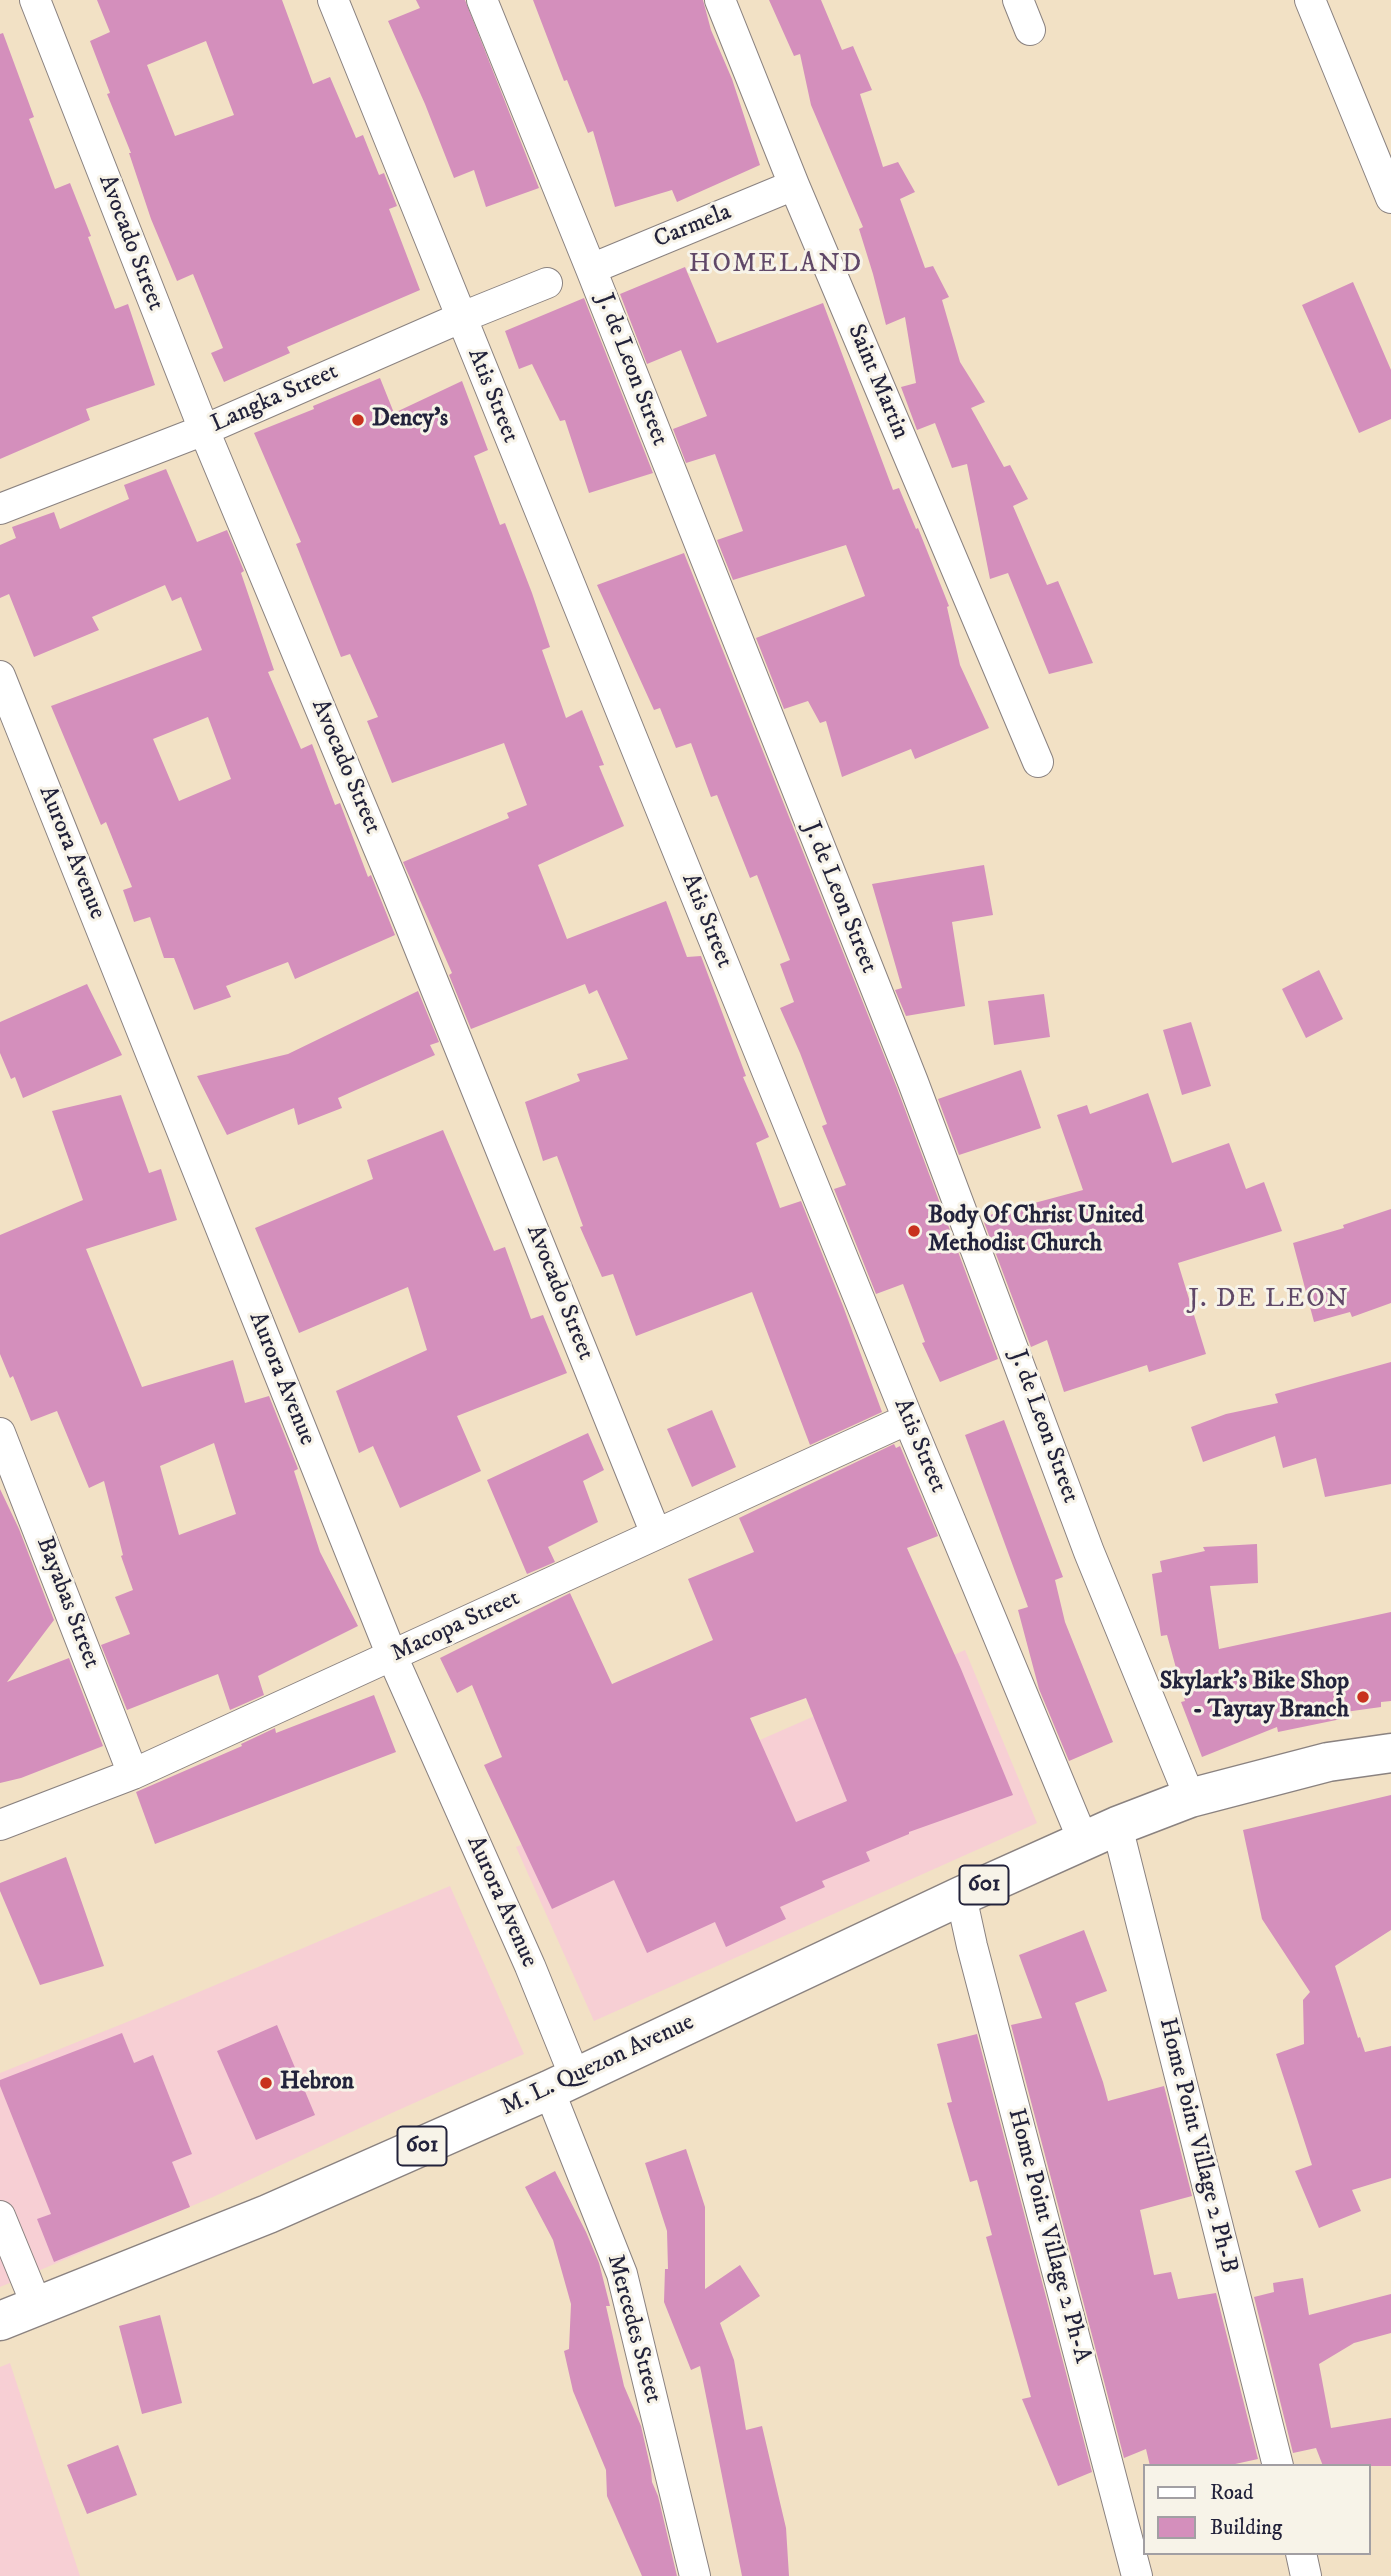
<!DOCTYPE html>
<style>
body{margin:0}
#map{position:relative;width:1391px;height:2576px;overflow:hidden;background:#f2e1c5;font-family:"IM FELL DW Pica",serif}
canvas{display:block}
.legend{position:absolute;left:1143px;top:2464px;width:228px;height:91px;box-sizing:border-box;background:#f7f3e8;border:2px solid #a29fa3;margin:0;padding:9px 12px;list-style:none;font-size:21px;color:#22223b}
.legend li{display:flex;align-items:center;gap:14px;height:35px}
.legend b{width:35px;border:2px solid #a29fa3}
</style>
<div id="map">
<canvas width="1391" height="2576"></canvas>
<ul class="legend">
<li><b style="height:9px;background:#fff"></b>Road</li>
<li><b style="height:19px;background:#d48fbc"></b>Building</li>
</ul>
</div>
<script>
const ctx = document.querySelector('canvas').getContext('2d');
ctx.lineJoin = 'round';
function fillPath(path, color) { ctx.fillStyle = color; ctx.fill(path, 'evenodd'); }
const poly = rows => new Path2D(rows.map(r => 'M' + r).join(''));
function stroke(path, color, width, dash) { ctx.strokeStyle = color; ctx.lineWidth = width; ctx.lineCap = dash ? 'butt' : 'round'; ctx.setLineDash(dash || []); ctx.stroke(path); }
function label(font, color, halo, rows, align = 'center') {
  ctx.font = font + ' "IM FELL DW Pica",serif'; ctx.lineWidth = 6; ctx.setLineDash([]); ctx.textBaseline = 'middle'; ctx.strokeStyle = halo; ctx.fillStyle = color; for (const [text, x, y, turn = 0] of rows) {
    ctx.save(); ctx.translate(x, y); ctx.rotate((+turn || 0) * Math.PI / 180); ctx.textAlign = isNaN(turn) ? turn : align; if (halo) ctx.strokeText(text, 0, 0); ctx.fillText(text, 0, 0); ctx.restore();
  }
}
const built = poly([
 [965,1650,1037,1823,594,2021,516,1847],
 [450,1886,524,2054,394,2112,213,2197,0,2287,0,2073,142,2016],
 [10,2363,80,2576,0,2576,0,2367]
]);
const building = poly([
 [97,0,282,0,313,84,330,77,356,138,363,135,379,175,384,173,397,206,389,209,420,290,287,347,290,353,224,382,211,353,223,348,193,274,177,281,151,219,129,153,131,153,107,94,110,93,90,41,110,32],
 [206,41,234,115,175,136,147,65],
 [416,0,465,0,539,188,486,207,474,170,454,178,425,104,388,21,420,8],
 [533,0,703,0,711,30,732,79,760,165,677,202,672,190,615,207,593,131,588,133,567,80,564,81],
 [769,0,821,0,842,50,853,46,872,90,860,94,883,167,898,162,915,192,900,199,925,268,933,266,949,297,942,300,960,362,985,402,971,408,1004,467,1010,465,1028,499,1013,506,1047,585,1058,581,1093,663,1049,674,1008,573,990,579,967,464,952,468,935,423,917,430,901,387,916,383,905,317,886,325,873,274,859,229,863,227,811,105,800,54,794,56],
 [3,33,34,117,29,119,55,189,70,183,91,236,88,237,115,309,128,304,155,385,86,409,90,420,0,459,0,34],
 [685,267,717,343,823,303,893,490,899,488,916,529,918,528,949,606,947,607,960,665,989,728,915,759,911,749,842,777,826,721,820,723,808,701,784,709,756,638,865,596,846,545,733,580,717,540,743,531,715,454,686,463,673,429,707,416,681,350,647,364,620,294],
 [1353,282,1391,370,1391,419,1359,433,1302,305],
 [584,298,653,473,589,493,565,420,560,421,532,364,519,369,505,331],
 [380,378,394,413,462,381,488,450,474,456,500,525,505,523,532,593,550,647,542,650,566,718,582,710,604,765,599,766,624,826,538,865,567,939,666,901,687,957,701,956,746,1076,743,1077,769,1137,756,1143,780,1208,801,1201,843,1306,882,1412,810,1445,752,1292,636,1336,613,1274,602,1277,580,1227,583,1226,557,1156,543,1161,525,1102,580,1081,577,1074,628,1059,597,990,589,994,585,984,471,1029,449,975,452,973,403,862,509,818,507,813,527,805,504,743,392,783,367,721,378,717,350,654,341,657,296,544,301,542,254,433,314,409,313,406],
 [166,469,197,542,227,530,244,571,241,573,274,670,268,672,301,749,312,744,335,805,340,803,368,877,371,875,395,935,295,979,288,962,226,986,231,997,194,1010,174,958,164,958,150,917,134,922,123,890,132,887,106,822,101,825,51,706,202,650,181,597,172,601,165,585,92,617,99,630,34,657,9,594,0,598,0,545,16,538,12,527,54,512,60,529,129,499,124,485],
 [208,717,231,779,179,801,153,739],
 [684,553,897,1088,998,1359,940,1382,922,1343,925,1342,903,1284,876,1294,834,1189,846,1185,822,1126,827,1124,800,1053,780,1008,794,1002,780,964,790,960,757,875,750,878,717,795,711,797,691,743,676,748,660,708,654,710,597,585],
 [984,865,993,915,952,922,965,1006,906,1016,895,990,902,988,872,884],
 [1319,970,1343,1019,1306,1038,1282,989],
 [87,984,122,1055,23,1098,15,1077,11,1079,0,1053,0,1022],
 [418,991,439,1042,430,1045,435,1055,338,1098,342,1108,298,1125,294,1108,227,1135,197,1076,288,1054],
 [1044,994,1050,1037,994,1045,988,1001],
 [1191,1022,1211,1086,1182,1095,1163,1030],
 [1021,1070,1041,1128,959,1155,938,1099],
 [1148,1093,1172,1163,1229,1143,1246,1189,1264,1182,1282,1231,1178,1263,1206,1354,1149,1372,1147,1365,1064,1392,1047,1340,1031,1347,982,1217,1083,1190,1057,1115,1087,1105,1090,1114],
 [121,1095,149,1173,161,1169,177,1220,86,1249,142,1387,233,1360,245,1403,269,1396,297,1466,298,1469,294,1471,320,1552,358,1626,258,1676,264,1695,230,1710,218,1674,127,1710,101,1645,130,1634,115,1597,133,1590,121,1556,123,1555,104,1481,89,1488,57,1411,31,1421,13,1376,10,1378,0,1354,0,1235,83,1200,52,1111],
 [214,1443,236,1514,179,1535,160,1466],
 [443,1130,494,1251,505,1247,531,1319,543,1315,567,1373,457,1416,481,1471,400,1508,373,1446,359,1453,336,1391,427,1350,408,1287,299,1333,255,1228,373,1179,367,1160],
 [1391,1209,1391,1303,1352,1317,1350,1312,1314,1322,1293,1243,1344,1228,1343,1225],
 [1391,1362,1391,1484,1325,1497,1316,1458,1283,1468,1275,1436,1203,1462,1191,1427,1226,1414,1278,1403,1275,1394],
 [712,1410,736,1467,692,1487,667,1429],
 [1004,1420,1063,1577,1055,1580,1065,1622,1113,1742,1069,1761,1039,1689,1018,1610,1028,1607,965,1435],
 [588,1433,604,1470,583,1481,598,1522,548,1547,555,1562,527,1574,487,1480],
 [894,1444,896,1448,900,1446,938,1536,907,1548,961,1669,1013,1795,909,1832,909,1834,866,1852,870,1861,822,1881,825,1887,780,1907,786,1919,726,1947,715,1922,647,1953,614,1880,552,1909,484,1765,502,1757,472,1685,457,1693,440,1658,570,1593,612,1684,713,1640,688,1579,754,1552,739,1518],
 [806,1698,847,1801,796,1822,750,1718],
 [0,1489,19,1529,54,1620,7,1682,69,1658,103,1746,21,1778,0,1783],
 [1257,1544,1258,1583,1210,1586,1219,1649,1391,1612,1391,1701,1381,1702,1381,1707,1345,1712,1346,1718,1278,1732,1277,1727,1202,1757,1181,1702,1185,1701,1167,1635,1161,1636,1152,1574,1162,1572,1160,1561,1205,1551,1203,1547],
 [374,1695,396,1752,155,1844,136,1792,242,1746,241,1744,275,1728,276,1733],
 [1391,1795,1391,1930,1335,1966,1358,2038,1360,2037,1365,2052,1391,2046,1391,2178,1352,2190,1361,2211,1319,2228,1295,2171,1312,2165,1276,2054,1304,2044,1303,2000,1310,1992,1262,1919,1243,1830],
 [66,1857,104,1966,40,1985,0,1891,0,1883],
 [1084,1930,1107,1991,1075,2003,1103,2082,1108,2101,1164,2086,1192,2196,1140,2210,1154,2275,1171,2272,1178,2299,1216,2293,1258,2459,1226,2466,1150,2466,1146,2449,1124,2458,1011,2025,1042,2018,1019,1955],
 [277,2025,315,2115,256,2140,217,2051],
 [122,2033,134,2063,153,2055,192,2154,172,2162,190,2207,54,2262,37,2219,51,2214,0,2086,0,2080],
 [977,2034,1092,2472,1058,2486,1022,2399,1031,2397,986,2237,992,2235,977,2180,970,2182,947,2103,952,2102,937,2044],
 [686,2149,705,2207,705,2289,740,2265,760,2296,720,2323,734,2360,746,2430,762,2426,786,2528,789,2576,742,2576,700,2366,691,2370,664,2302,665,2269,668,2269,667,2231,645,2163],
 [555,2171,586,2232,599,2263,610,2306,606,2306,624,2386,641,2426,651,2470,652,2482,658,2496,677,2576,642,2576,607,2496,606,2470,573,2391,564,2351,569,2349,571,2304,553,2240,525,2187],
 [1303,2278,1309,2315,1391,2294,1391,2333,1354,2343,1319,2364,1331,2428,1391,2418,1391,2466,1323,2466,1316,2448,1293,2453,1254,2297,1274,2292,1273,2283],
 [160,2315,182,2403,142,2414,119,2326],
 [118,2445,137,2495,87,2514,67,2465]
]);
const minor = poly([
 [35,0,204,430,394,885,656,1534],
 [333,0,908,1419,1083,1840],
 [482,0,591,269,913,1082,1089,1552,1190,1798],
 [720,0,794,185,1038,762],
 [1018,0,1030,30],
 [1310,0,1391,198],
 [591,269,794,185],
 [0,509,204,430,460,318,547,283],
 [0,676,392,1656,530,1966,575,2077],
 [0,1433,133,1774],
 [0,1825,133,1774,908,1419],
 [1117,1826,1278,2466],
 [961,1896,972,1946,1137,2576],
 [549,2090,622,2274,695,2576],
 [0,2216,37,2306],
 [1301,2553,1306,2576]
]);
const primary = poly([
 [0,2321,268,2214,549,2090,961,1896,1117,1826,1190,1798,1328,1762,1391,1753]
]);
const markers = [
 [358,420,7,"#c8321e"],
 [914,1231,7,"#c8321e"],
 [1363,1697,7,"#c8321e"],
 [266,2083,7,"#c8321e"]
];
const shields = [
 [984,1885,49],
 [422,2146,49]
];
const shieldNames = [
 ["601",984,1885],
 ["601",422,2146]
];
const streetNames = [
 ["Carmela",693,227,-22],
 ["Avocado Street",130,243,69],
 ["J. de Leon Street",631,370,69],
 ["Saint Martin",877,382,67],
 ["Atis Street",492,396,68],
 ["Langka Street",275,399,-24],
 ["Avocado Street",345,767,67],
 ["Aurora Avenue",71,853,68],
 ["J. de Leon Street",839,898,68],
 ["Atis Street",706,921,68],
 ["Avocado Street",559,1293,68],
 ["Aurora Avenue",281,1379,68],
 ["J. de Leon Street",1043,1427,70],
 ["Atis Street",919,1446,67],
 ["Bayabas Street",67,1603,69],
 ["Macopa Street",456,1627,-25],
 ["Aurora Avenue",501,1902,66],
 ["M. L. Quezon Avenue",598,2066,-25],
 ["Home Point Village 2 Ph-B",1197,2146,76],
 ["Home Point Village 2 Ph-A",1048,2236,75],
 ["Mercedes Street",633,2329,75]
];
const poiNames = [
 ["Dency's",372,420],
 ["Body Of Christ United",928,1217],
 ["Methodist Church",928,1245],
 ["Skylark's Bike Shop",1349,1683,"right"],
 ["- Taytay Branch",1349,1711,"right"],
 ["Hebron",280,2083]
];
const neighbourhoodNames = [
 ["HOMELAND",776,266],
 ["J. DE LEON",1269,1301]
];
fillPath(built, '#f7cfd4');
fillPath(building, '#d48fbc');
stroke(minor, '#8a8280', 32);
stroke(primary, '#8a8280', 41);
stroke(minor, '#fff', 30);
stroke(primary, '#fff', 38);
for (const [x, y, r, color] of markers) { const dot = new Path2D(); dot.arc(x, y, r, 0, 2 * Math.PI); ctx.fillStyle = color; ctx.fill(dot); stroke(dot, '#f7f3e8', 2.5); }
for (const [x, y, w] of shields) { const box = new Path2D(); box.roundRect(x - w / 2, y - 19.5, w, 39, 5); ctx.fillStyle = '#f7f3e8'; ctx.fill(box); stroke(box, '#22223b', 2); }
label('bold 23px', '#22223b', null, shieldNames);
label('24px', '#22223b', '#f7f3e8', streetNames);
label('bold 24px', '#22223b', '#f7f3e8', poiNames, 'left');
ctx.letterSpacing = '2px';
label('26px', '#604868', '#f7f3e8', neighbourhoodNames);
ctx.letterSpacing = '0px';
</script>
